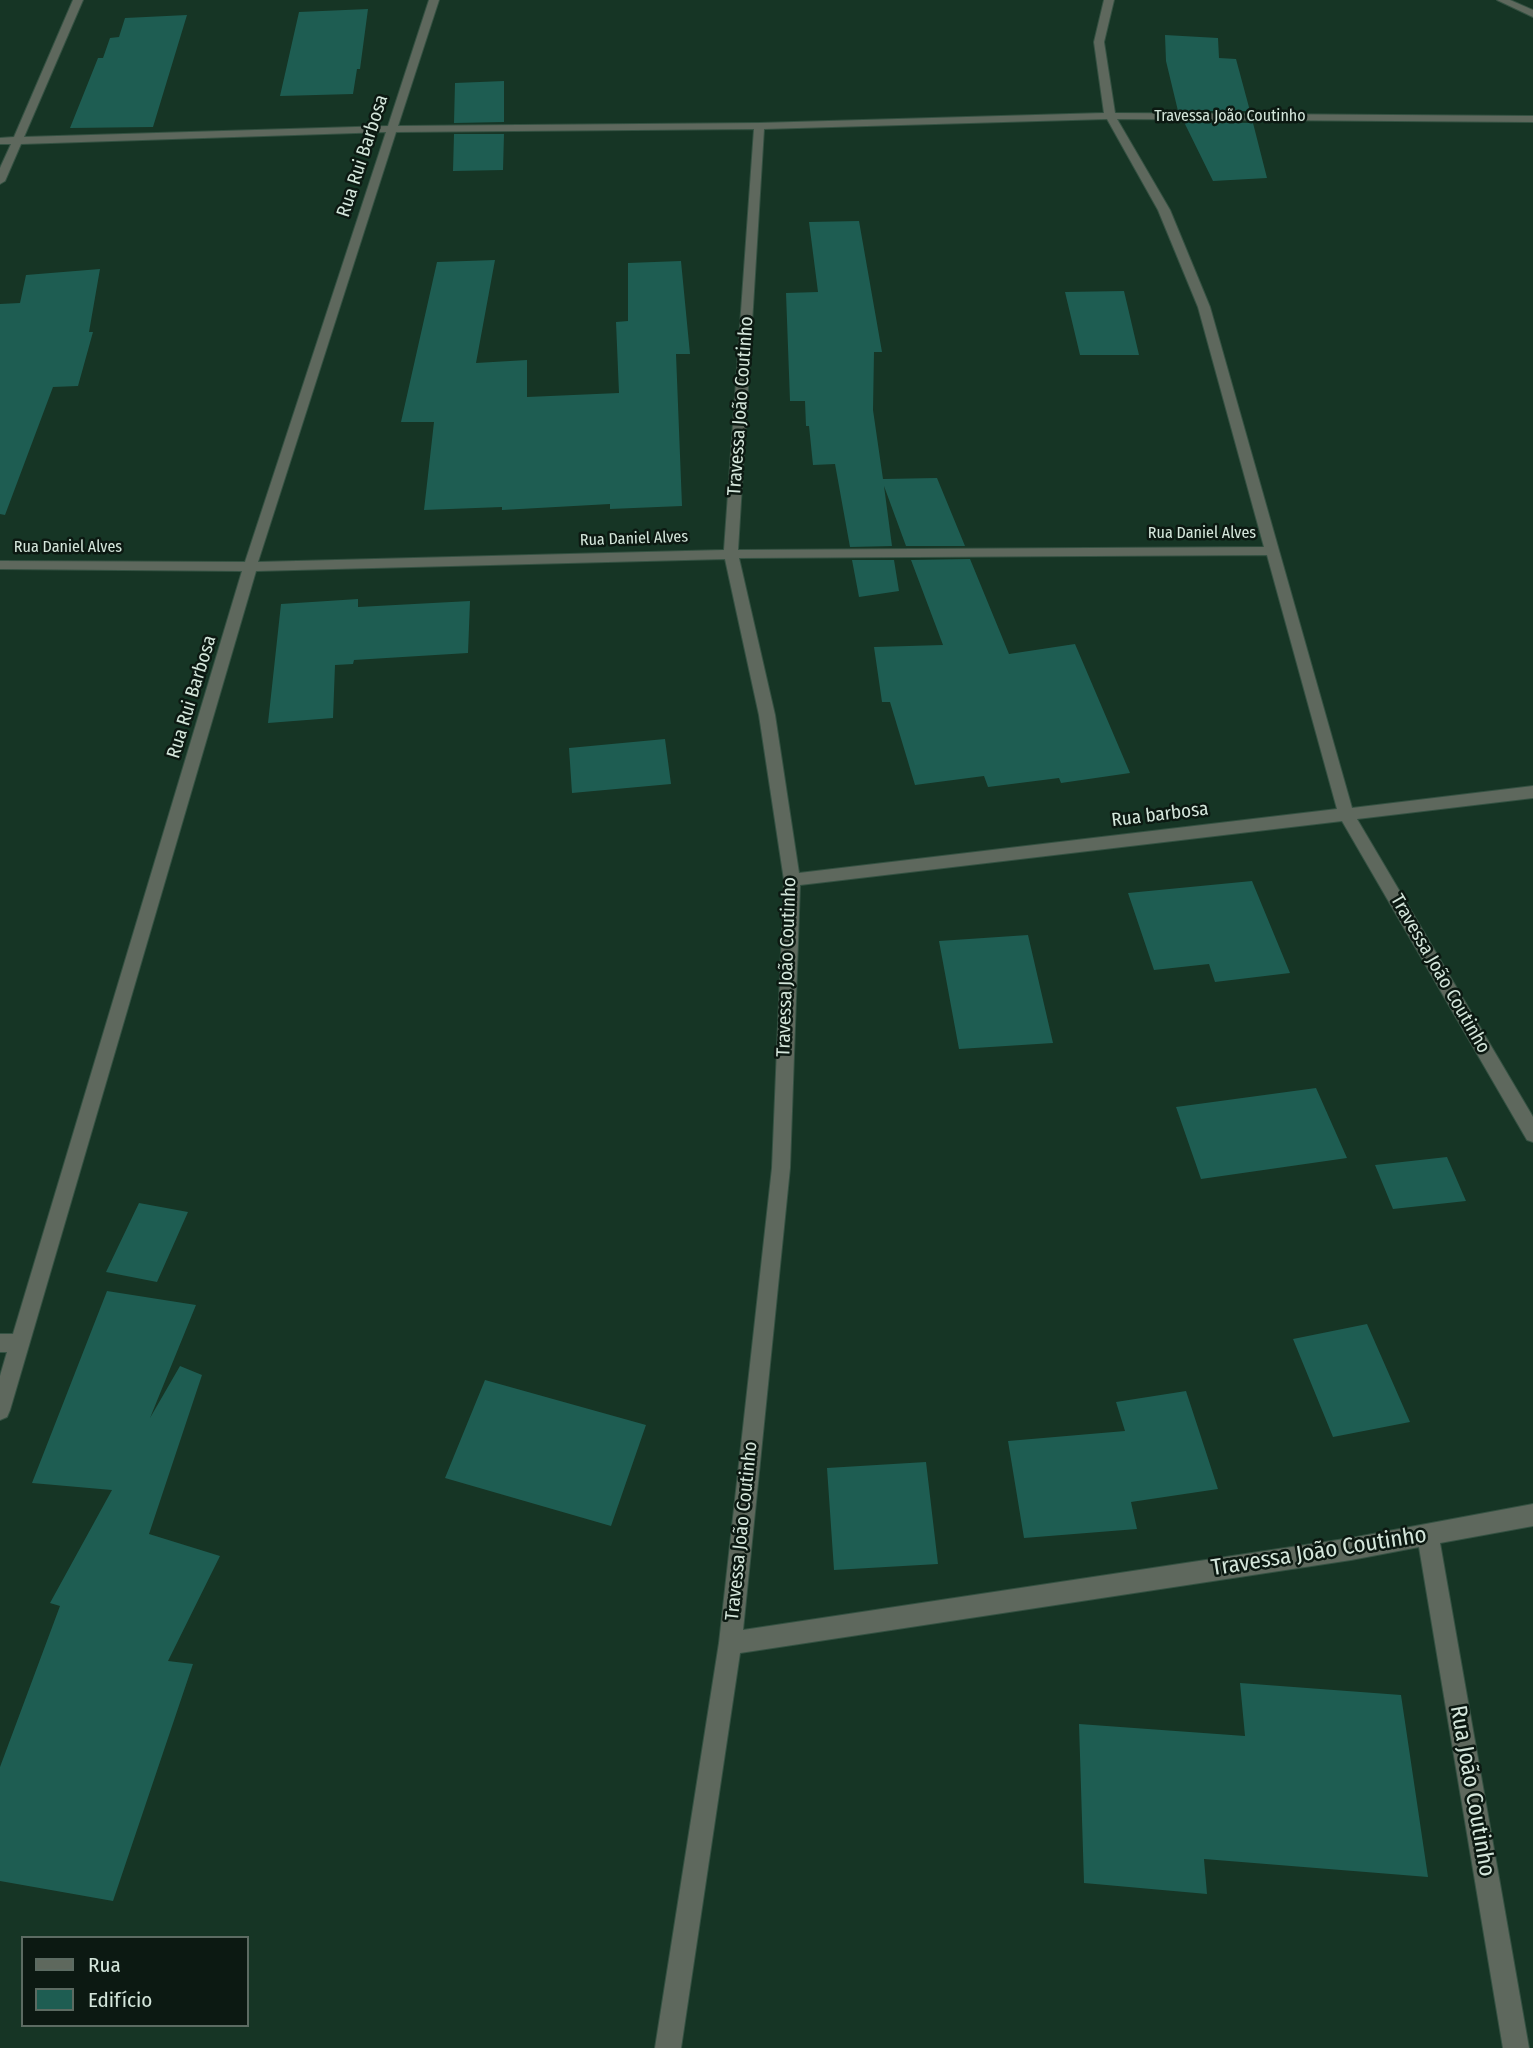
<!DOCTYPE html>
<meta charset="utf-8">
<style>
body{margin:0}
#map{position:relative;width:1533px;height:2048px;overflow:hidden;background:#163525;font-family:"Fira Sans Condensed",sans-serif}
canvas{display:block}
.legend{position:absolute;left:21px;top:1936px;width:228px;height:91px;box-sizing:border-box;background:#0c1912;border:2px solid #5c6b62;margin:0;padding:9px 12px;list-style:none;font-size:21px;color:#d4e6db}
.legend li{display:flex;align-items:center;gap:14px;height:35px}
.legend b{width:35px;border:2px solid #5c6b62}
</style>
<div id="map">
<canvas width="1533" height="2048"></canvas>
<ul class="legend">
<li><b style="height:9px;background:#5e685d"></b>Rua</li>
<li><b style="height:19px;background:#1e5d52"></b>Edifício</li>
</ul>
</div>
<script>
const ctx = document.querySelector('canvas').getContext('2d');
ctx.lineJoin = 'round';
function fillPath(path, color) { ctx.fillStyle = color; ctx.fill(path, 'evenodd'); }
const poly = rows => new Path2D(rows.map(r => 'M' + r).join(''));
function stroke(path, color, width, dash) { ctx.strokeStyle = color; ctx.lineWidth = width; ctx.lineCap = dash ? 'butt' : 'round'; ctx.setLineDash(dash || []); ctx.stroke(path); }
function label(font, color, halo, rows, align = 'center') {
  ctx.font = font + ' "Fira Sans Condensed",sans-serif'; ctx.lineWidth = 5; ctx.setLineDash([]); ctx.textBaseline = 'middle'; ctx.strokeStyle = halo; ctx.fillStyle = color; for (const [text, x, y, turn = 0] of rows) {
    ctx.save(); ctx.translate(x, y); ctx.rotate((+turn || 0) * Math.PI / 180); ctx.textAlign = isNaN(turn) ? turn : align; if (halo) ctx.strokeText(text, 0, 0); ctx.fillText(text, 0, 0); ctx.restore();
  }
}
const building = poly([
 [368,9,360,69,357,69,353,94,280,96,299,12],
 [187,15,153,127,70,128,98,58,103,58,110,38,119,37,125,18],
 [1165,35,1218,38,1219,58,1236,59,1250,111,1178,111,1166,61],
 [504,81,504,122,454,123,455,83],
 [1184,122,1253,123,1267,178,1213,181],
 [454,134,504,134,503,170,453,171],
 [859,221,882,352,874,352,873,410,883,479,937,478,965,546,906,546,884,486,892,546,850,547,835,464,813,465,809,426,806,426,805,401,790,401,786,293,818,292,809,222],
 [495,260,476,363,527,360,527,397,619,393,616,322,628,321,628,263,681,261,690,354,676,354,682,506,610,509,610,504,502,510,502,507,424,510,434,422,401,422,437,262],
 [100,269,89,332,93,332,78,386,53,387,5,515,0,514,0,304,20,303,26,275],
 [1124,291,1139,355,1080,355,1065,292],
 [970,559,1009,654,1075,644,1130,773,1061,783,1059,778,988,787,984,776,915,785,890,702,882,702,874,647,943,645,911,560],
 [852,560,894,560,899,591,859,597],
 [358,599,358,607,470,601,468,653,354,660,353,664,335,665,333,718,268,723,281,604],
 [665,739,671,784,572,793,569,748],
 [1252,881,1290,973,1215,982,1209,964,1154,970,1128,893],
 [1028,935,1053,1043,959,1049,939,941],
 [1316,1088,1347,1158,1201,1179,1176,1107],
 [1447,1157,1466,1201,1393,1209,1375,1165],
 [139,1203,188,1212,157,1282,106,1272],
 [107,1291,196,1305,150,1418,180,1366,202,1375,149,1534,220,1556,168,1661,193,1664,113,1901,0,1881,0,1767,60,1606,50,1603,112,1490,32,1483],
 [1367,1324,1410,1422,1333,1437,1293,1339],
 [485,1380,646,1425,611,1526,445,1478],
 [1186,1391,1218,1489,1131,1502,1137,1529,1024,1538,1008,1441,1125,1431,1116,1402],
 [926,1462,938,1564,834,1570,827,1468],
 [1240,1683,1401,1695,1428,1877,1204,1859,1207,1894,1084,1883,1079,1724,1245,1736]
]);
const street = poly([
 [73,0,83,0,24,137,388,126,429,0,439,0,398,126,759,123,1104,113,1094,42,1104,0,1114,0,1104,42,1115,113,1533,116,1533,122,1117,119,1170,210,1210,307,1352,808,1533,786,1533,798,1357,819,1533,1117,1533,1142,1527,1140,1342,821,800,885,790,1168,743,1630,1351,1538,1533,1504,1533,1526,1440,1543,1529,2048,1503,2048,1419,1547,1351,1560,740,1653,681,2048,655,2048,719,1643,772,1168,784,880,759,715,725,559,256,571,10,1410,7,1417,0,1420,0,1376,7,1352,0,1352,0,1334,13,1334,242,571,0,569,0,561,245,562,386,132,21,144,5,181,0,184,0,168,11,144,0,144,0,138,14,137,73,0],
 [1107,119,1158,210,1198,307,1264,547,738,550,764,129,1107,119],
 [754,129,724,550,258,562,396,132,754,129],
 [1267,555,1337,809,799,873,775,715,739,558,1267,555],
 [1497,0,1510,0,1533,10,1533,17,1497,0]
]);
const farStreetnames = [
 ["Travessa João Coutinho",1230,117],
 ["Rua Daniel Alves",1202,534],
 ["Rua Daniel Alves",634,539,-2],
 ["Rua Daniel Alves",68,548]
];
const streetNames = [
 ["Rua Rui Barbosa",363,156,-72],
 ["Travessa João Coutinho",741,406,-86],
 ["Rua Rui Barbosa",192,697,-73],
 ["Rua barbosa",1160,815,-7],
 ["Travessa João Coutinho",787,967,-88],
 ["Travessa João Coutinho",1440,974,60],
 ["Travessa João Coutinho",742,1531,-84]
];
const nearStreetnames = [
 ["Travessa João Coutinho",1319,1552,-9],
 ["Rua João Coutinho",1472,1791,80]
];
fillPath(building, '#1e5d52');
stroke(street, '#345142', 2);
fillPath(street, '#5e685d');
label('16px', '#d4e6db', '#0c1912', farStreetnames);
label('19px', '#d4e6db', '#0c1912', streetNames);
label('23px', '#d4e6db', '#0c1912', nearStreetnames);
</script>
